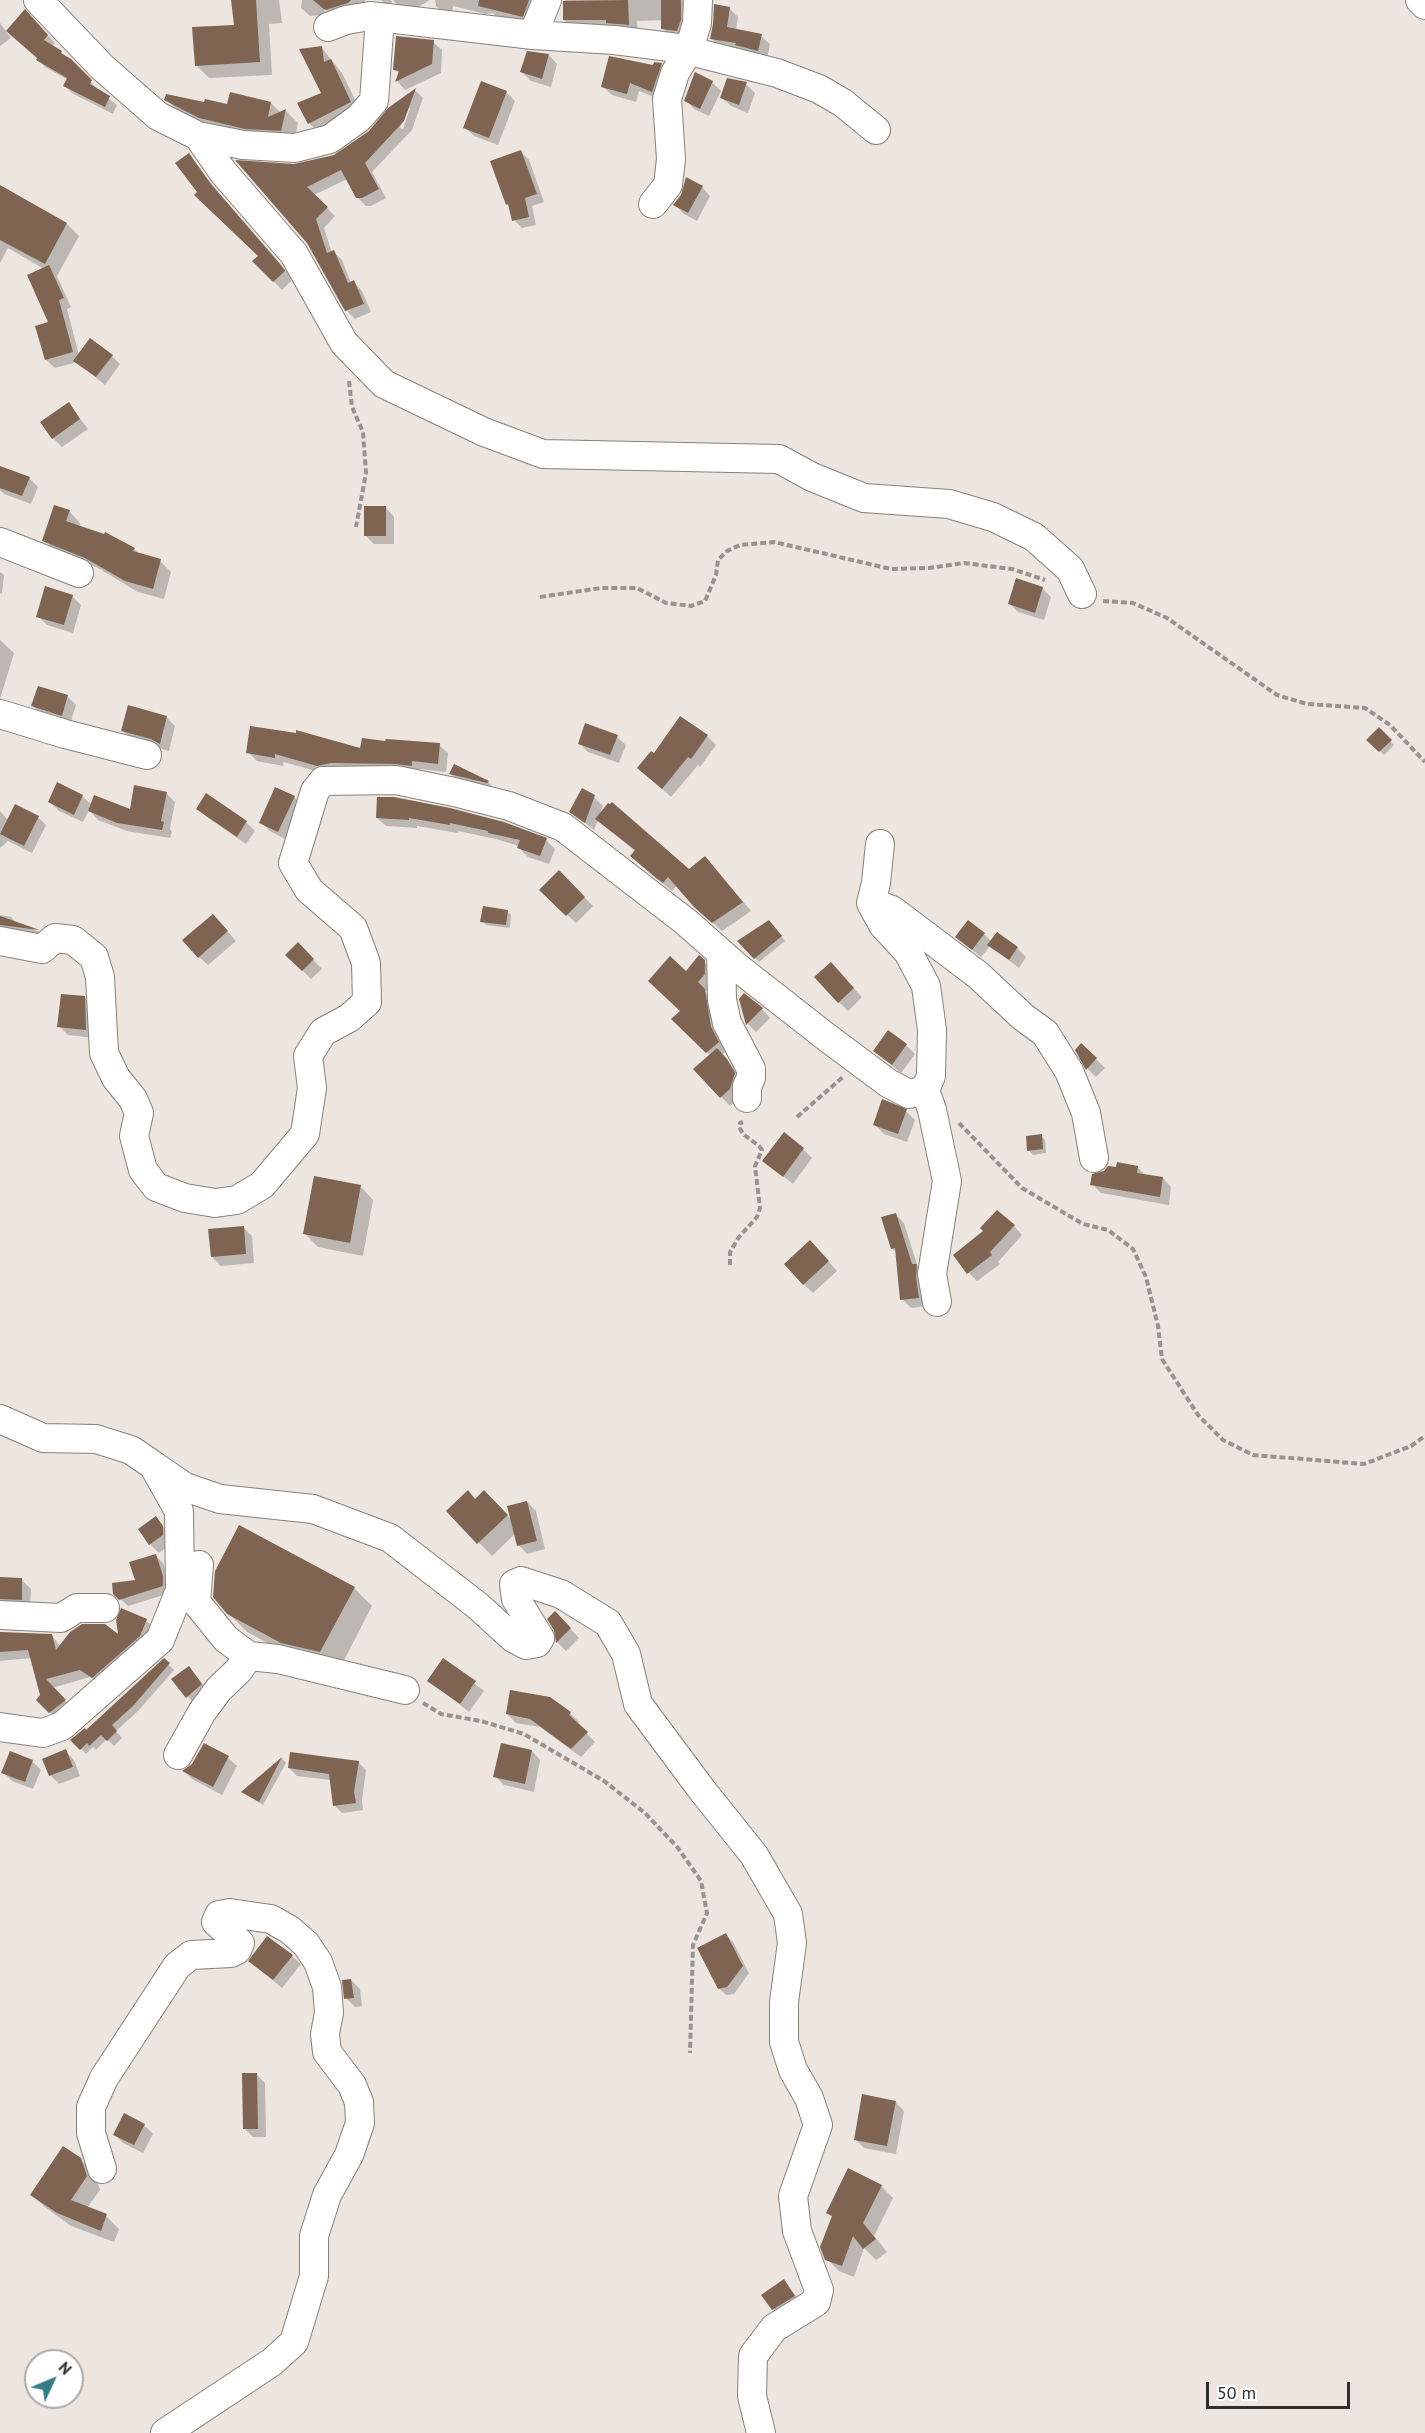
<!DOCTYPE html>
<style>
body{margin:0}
#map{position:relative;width:1425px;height:2433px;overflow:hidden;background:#ece5e0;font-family:"PT Sans",sans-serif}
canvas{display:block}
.north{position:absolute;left:24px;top:2349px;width:60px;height:60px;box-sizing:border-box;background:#fff;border:2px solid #acabab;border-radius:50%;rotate:46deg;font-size:16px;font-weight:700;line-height:24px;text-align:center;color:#302e2c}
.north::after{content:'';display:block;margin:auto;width:21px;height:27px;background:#357c86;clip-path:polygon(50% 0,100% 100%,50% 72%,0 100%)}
.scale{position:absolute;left:1206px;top:2382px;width:144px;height:27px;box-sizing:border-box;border:3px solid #302e2c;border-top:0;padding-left:8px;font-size:18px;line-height:21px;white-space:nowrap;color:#302e2c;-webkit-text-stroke:4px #fff;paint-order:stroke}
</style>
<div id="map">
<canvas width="1425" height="2433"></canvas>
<div class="north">N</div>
<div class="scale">50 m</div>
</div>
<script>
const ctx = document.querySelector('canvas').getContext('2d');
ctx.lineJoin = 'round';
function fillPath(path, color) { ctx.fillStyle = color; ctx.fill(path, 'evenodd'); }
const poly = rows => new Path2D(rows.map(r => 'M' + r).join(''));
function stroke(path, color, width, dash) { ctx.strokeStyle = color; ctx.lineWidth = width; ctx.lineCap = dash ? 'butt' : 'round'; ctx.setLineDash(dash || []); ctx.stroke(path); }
const shadow = poly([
 [233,0,279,0,282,23,269,24,272,75,209,78,196,65,236,26],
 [302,0,366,0,356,11,335,18,324,9,325,15,310,16,301,8],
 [381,0,391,0,394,9,389,8],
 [393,0,430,0,412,11,402,10],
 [435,0,543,0,531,25,496,16,493,13,486,14,453,6,451,16,445,15,436,6],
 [565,0,682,0,690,9,689,30,672,38,663,29,663,20,637,21,638,34,574,29,564,20],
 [729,8,738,17,736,30,761,36,770,44,767,59,720,47,711,38],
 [32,18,55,43,52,46,70,60,98,90,117,105,113,114,72,93,65,86,68,80,45,67,38,59],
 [0,23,11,38,0,46],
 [433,42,442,50,441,73,405,90,397,81,399,74,395,69],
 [322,48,342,73,362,114,321,135,309,123,323,93],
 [549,55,557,64,551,87,531,81,522,72],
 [661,64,670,73,661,100,639,91,636,102,612,95,603,87],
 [712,82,721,91,709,116,694,109,686,100],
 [746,84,755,93,748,113,731,106,722,98],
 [415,90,423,98,412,130,372,172,386,198,371,206,366,206,357,197,347,179,314,195,335,216,324,228,332,253,334,252,342,260,351,283,354,282,362,291,371,312,355,319,346,310,295,166,335,156,370,132,389,109],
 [407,108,410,108,403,129,400,128],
 [506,92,515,101,498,145,474,136,465,127],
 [166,99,228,106,271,103,281,113,286,111,298,123,294,143,213,130,179,112],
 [521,152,529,160,544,202,532,206,536,225,522,228,514,220,511,208,507,204],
 [189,155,219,193,289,274,292,280,282,290,254,261,260,256,199,192],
 [0,187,67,224,79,236,57,276,71,307,67,309,79,355,112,356,120,364,105,385,77,362,55,368,46,360,50,323,44,269,8,248,0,263],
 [702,187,710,196,697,221,684,214,675,205],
 [69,404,88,429,62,447,53,438],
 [0,471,29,478,38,487,31,504,4,494,0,490],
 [386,508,394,517,394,544,374,544,365,535],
 [69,511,80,523,79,527,134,549,139,554,160,561,171,572,164,599,138,592,98,568,55,551,44,540],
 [0,572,4,575,2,594,0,593],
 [1042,588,1051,597,1044,620,1018,612,1009,603],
 [72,596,81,605,73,633,47,625,38,616],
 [0,640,14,653,0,699],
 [67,696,76,705,70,724,42,715,33,706],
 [167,718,175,726,169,751,132,740,123,731],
 [1379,729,1394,745,1384,755,1369,740],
 [707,736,716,745,700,767,698,765,671,797,648,776,655,755],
 [617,737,626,745,619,763,588,752,579,743],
 [439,745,448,753,446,772,420,769,420,774,326,774,284,762,283,766,257,761,248,752,361,750],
 [451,774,488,782,492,786,455,778],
 [166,793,175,802,170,829,172,832,170,838,127,831,98,820,89,810,83,822,59,811,50,802,82,796,92,805,131,811],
 [207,795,246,822,255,831,246,844,207,817,198,808],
 [294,797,303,806,287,840,270,831,261,822],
 [594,797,603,806,600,813,689,871,705,858,751,911,722,931,705,916,677,885,672,891,641,865,636,852,598,820,594,830,571,811],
 [379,798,546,840,555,849,549,864,528,857,519,848,519,846,496,839,458,831,458,833,417,826,417,828,386,826,377,818],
 [0,811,8,820,38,817,46,825,32,853,8,841,0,848],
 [559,872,593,906,576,923,542,890],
 [507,911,511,915,510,928,486,925,482,921],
 [0,915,11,917,17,924,38,931,42,935,0,933],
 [221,924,236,941,208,965,199,957],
 [773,925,785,941,759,962,739,942],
 [984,934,992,942,1017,948,1026,957,1019,968,990,946,981,957,957,937],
 [298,944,322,969,311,979,287,955],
 [699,957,712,970,713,983,705,992,713,999,726,1051,722,1055,736,1070,743,1083,739,1098,730,1106,695,1069,710,1055,674,1019,681,1011,686,973],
 [839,973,862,997,848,1011,839,1002],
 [84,998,93,1007,94,1038,68,1035,59,1026],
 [740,999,762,1009,770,1018,756,1032,748,1024],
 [906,1045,915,1054,901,1073,875,1051],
 [1077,1050,1096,1059,1105,1068,1096,1077,1088,1069],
 [906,1111,915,1120,907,1142,884,1134,875,1125],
 [1041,1136,1045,1140,1046,1153,1033,1155,1029,1150],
 [803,1149,812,1158,793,1184,764,1161],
 [1137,1167,1145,1175,1163,1178,1171,1187,1169,1205,1101,1193,1092,1184],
 [360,1186,373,1200,363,1256,318,1247,304,1233],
 [895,1214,904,1223,918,1268,925,1274,927,1306,911,1308,902,1299,897,1253,892,1248],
 [1014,1226,1022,1235,998,1262,1000,1264,977,1281,969,1273],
 [243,1227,252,1236,254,1263,221,1266,212,1257],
 [819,1251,837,1271,813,1293,804,1284],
 [484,1492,513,1521,527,1502,536,1511,545,1549,527,1554,519,1545,516,1533,492,1556,448,1511,476,1500],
 [156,1518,171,1536,171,1544,159,1553,150,1544],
 [156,1556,163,1563,170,1584,170,1593,128,1606,114,1593,137,1582],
 [0,1579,22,1580,31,1589,30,1608,0,1602],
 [354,1588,372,1606,339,1670,301,1661,247,1632,228,1613],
 [555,1613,579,1638,566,1651,557,1642],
 [146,1620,154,1629,101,1685,90,1677,52,1688,73,1709,58,1721,38,1700,42,1696,31,1658,0,1661,0,1632,52,1636,61,1647,120,1637],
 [164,1660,174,1670,138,1711,116,1731,122,1738,114,1746,107,1739,96,1750,93,1747,86,1754,72,1740,86,1732],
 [443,1660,484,1691,469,1712,429,1680],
 [189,1668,210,1693,196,1706,174,1679],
 [549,1698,570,1713,579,1722,577,1724,595,1742,581,1757,540,1727,516,1723,507,1714],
 [204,1745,228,1758,237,1766,222,1795,192,1779,184,1771,193,1765],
 [65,1751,74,1760,80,1776,59,1784,50,1775,44,1760],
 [532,1751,540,1760,534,1792,504,1785,495,1776],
 [282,1758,286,1763,263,1805,243,1792],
 [32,1761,41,1770,33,1789,12,1781,3,1772],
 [358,1762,366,1770,362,1801,363,1810,342,1813,334,1805,331,1780,297,1776,289,1768],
 [726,1935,733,1942,749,1973,734,1994,726,1995,719,1988],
 [292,1956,301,1964,282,1988,259,1969],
 [351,1980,360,1989,362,2006,355,2007,346,1998],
 [256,2074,265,2083,266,2137,253,2137,244,2128],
 [895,2102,904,2111,896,2154,864,2148,855,2139],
 [144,2125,153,2134,143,2153,123,2143,114,2134],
 [80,2159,94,2173,100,2190,87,2208,106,2216,119,2229,114,2242,71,2226,45,2207,32,2195],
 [881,2186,893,2198,874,2236,887,2252,876,2260,864,2248,854,2277,839,2271,827,2259,833,2218,828,2213],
 [784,2281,803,2305,782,2318,773,2309]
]);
const building = poly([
 [231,0,256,0,260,62,195,66,192,27,234,25],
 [313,0,351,0,348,3,325,10],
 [479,0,529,0,523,17,478,6],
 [628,0,629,25,606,23,606,20,563,20,563,1],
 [661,0,681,0,681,20,677,31,661,29],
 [714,4,730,7,727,27,762,34,758,51,735,45,736,43,710,39,713,24],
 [25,9,48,35,44,40,62,51,61,53,71,59,92,80,90,84,110,96,105,107,63,86,67,78,36,60,37,58,6,31],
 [396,36,434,40,432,64,395,82,399,71,393,70],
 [322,46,324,62,331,59,351,102,308,124,297,103,321,93,299,49],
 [527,51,549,54,542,79,520,72],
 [609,56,653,65,654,62,662,63,652,92,630,83,627,94,601,87],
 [695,72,713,81,700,109,684,101],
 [727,78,747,82,739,105,720,98],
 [481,81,507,91,489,138,463,128],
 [416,88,404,121,365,163,379,189,362,198,356,198,341,170,307,187,328,207,316,219,327,253,334,250,348,283,354,280,364,304,345,311,307,243,235,160,294,164,334,155,369,131,388,108],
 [230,92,271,102,268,117,286,109,281,131,245,129,199,118,164,100,166,94,204,102,205,99,227,104],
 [521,150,537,194,525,198,529,217,512,221,508,204,506,205,490,161],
 [189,153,210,183,280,264,285,271,273,282,252,261,258,256,194,195,197,192,175,163],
 [686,177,703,186,688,213,673,205,681,195],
 [0,185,67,223,45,264,0,240],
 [49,265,64,298,59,300,73,352,45,360,35,326,48,322,27,275],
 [90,338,113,355,96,377,73,361],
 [69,402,80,419,52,439,40,422],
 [0,466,30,477,22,496,0,488],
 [54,505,70,510,66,521,104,534,105,532,135,548,133,551,161,559,153,589,125,581,85,558,42,541],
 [364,506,386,506,386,536,364,536],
 [1016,578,1043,587,1035,613,1008,604],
 [45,586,73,595,64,625,36,617],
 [38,686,68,695,62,716,31,706],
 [128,705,167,716,160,744,151,739,121,731],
 [680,716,708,735,691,759,688,757,662,789,637,768,651,751,654,753],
 [585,723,618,735,610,755,578,744],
 [250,726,296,733,296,730,360,748,362,738,385,741,386,739,440,743,438,764,412,761,412,766,396,764,331,763,317,766,275,754,275,758,246,753],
 [1379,727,1392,740,1379,752,1366,740],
 [454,764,489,781,487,783,449,774],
 [57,782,83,795,74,815,48,802],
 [134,785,167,792,161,821,164,822,162,830,117,823,88,811,94,795,130,809],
 [275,787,295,796,278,832,259,823],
 [582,788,595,795,585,823,569,812],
 [206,793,247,821,237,837,196,809],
 [377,797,394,797,450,808,504,822,547,838,540,856,517,848,520,840,488,833,488,831,450,823,450,825,409,818,409,820,376,818],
 [612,802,689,869,705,856,743,902,712,923,694,907,668,877,663,883,656,878,630,856,635,850,595,819,608,803,610,804],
 [15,804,39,816,24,846,0,834],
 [559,870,585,897,566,916,539,890],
 [483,906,508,910,506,925,480,922],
 [213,914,228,931,198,958,182,940],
 [0,916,34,928,39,930,0,925],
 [769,920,782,936,754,959,737,941],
 [968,920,985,933,972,950,955,937],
 [997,932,1018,947,1009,960,987,945],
 [298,942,314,959,302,971,285,955],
 [699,955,705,960,705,974,698,982,705,989,711,1027,719,1042,706,1053,671,1019,680,1011,648,981,670,956,686,971],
 [831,962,854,988,838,1003,814,977],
 [744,993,763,1008,746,1025,739,999],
 [61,994,85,996,86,1030,57,1027],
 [888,1030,907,1044,892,1065,873,1051],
 [1081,1043,1097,1058,1086,1070,1075,1050],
 [717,1048,727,1059,735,1073,730,1089,720,1098,693,1069],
 [882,1099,907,1109,898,1134,873,1125],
 [784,1132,804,1148,783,1177,762,1161],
 [1042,1134,1043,1149,1027,1151,1026,1136],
 [1117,1162,1138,1166,1137,1173,1163,1177,1160,1197,1090,1185,1092,1174,1104,1171,1108,1166,1116,1167],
 [314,1176,361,1185,350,1243,303,1234],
 [997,1210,1015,1225,990,1252,992,1255,967,1274,953,1255,983,1231,980,1228],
 [896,1213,912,1264,917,1264,916,1277,919,1298,900,1300,895,1248,891,1249,881,1217],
 [244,1226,246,1254,211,1257,208,1229],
 [810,1240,829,1261,803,1285,784,1264],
 [468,1490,475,1499,484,1490,508,1515,477,1544,446,1511],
 [527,1501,537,1541,517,1546,507,1506],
 [156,1516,163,1526,163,1535,149,1545,138,1529],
 [239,1525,355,1587,320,1652,281,1643,227,1614,213,1597,215,1571],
 [156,1554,163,1576,163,1586,119,1600,113,1594,112,1583,135,1580,129,1562],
 [0,1577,22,1578,22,1600,0,1599],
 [121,1608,147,1619,140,1636,92,1678,80,1670,46,1679,66,1700,49,1713,36,1700,40,1695,28,1650,0,1652,0,1632,52,1634,56,1650,70,1632,82,1624,105,1624,118,1634,116,1620],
 [555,1611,571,1628,556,1643,554,1630,547,1619],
 [164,1658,170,1663,133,1706,112,1725,117,1731,107,1741,101,1735,89,1746,87,1743,80,1750,70,1740,85,1728,86,1730],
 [443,1658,476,1681,460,1704,427,1681],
 [189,1666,202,1684,186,1698,171,1679],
 [510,1690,550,1697,571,1712,569,1715,588,1732,571,1749,530,1719,506,1714],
 [204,1743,229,1756,213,1787,182,1771,192,1764],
 [501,1743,532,1750,525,1784,493,1777],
 [66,1749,73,1767,49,1776,42,1759],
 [10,1751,33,1760,25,1782,1,1773],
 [290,1752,359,1761,354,1792,356,1803,333,1806,329,1774,288,1768],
 [282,1757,259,1802,241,1792],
 [726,1933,743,1966,727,1987,718,1989,697,1948],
 [267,1936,293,1955,273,1980,248,1961],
 [351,1979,354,1998,344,1999,342,1980],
 [242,2073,257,2073,258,2129,243,2129],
 [862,2094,896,2101,887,2146,854,2140],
 [124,2113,145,2124,134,2145,113,2135],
 [63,2146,81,2158,87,2176,71,2200,107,2214,101,2231,57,2213,30,2195],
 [848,2168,882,2185,863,2223,876,2239,863,2249,853,2236,842,2266,825,2260,820,2247,832,2216,826,2213],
 [784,2279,795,2296,772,2310,761,2295]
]);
const path = poly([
 [349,381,352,407,363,432,366,473,356,527],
 [540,597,601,588,637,588,666,603,691,606,705,601,716,575,718,560,727,551,740,545,774,542,891,569,929,568,964,563,1012,569,1045,580],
 [1103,601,1133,603,1167,618,1277,695,1307,704,1365,708,1390,725,1425,762],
 [797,1117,843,1077],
 [959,1123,1022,1188,1083,1224,1108,1230,1133,1249,1146,1277,1158,1326,1162,1359,1198,1415,1223,1440,1253,1455,1364,1464,1411,1446,1425,1436],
 [730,1265,730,1252,739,1237,757,1217,760,1208,755,1166,762,1150,759,1146,743,1134,739,1127,740,1123,743,1122],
 [423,1703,441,1714,481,1721,524,1734,604,1781,645,1813,678,1848,701,1881,707,1913,693,1945,690,2053]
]);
const minor = poly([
 [38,0,102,67,158,116,198,136,223,172,294,254,344,343,384,384,484,432,543,454,779,459,812,477,864,498,949,504,993,517,1034,537,1070,569,1082,594],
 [1420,0,1425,5],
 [328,27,346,20,370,16,533,35,614,40,678,48,777,73,819,89,843,103,876,130],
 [533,35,547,0],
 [198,136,243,145,295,148,330,139,359,118,374,101,380,17],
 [653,204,668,185,671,159,667,99,675,73,689,50,697,23,698,0],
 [0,542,79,573],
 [0,714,65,734,147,755],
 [876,904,892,910,978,975,1023,1017,1045,1033,1069,1071,1086,1113,1094,1158],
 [0,941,42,949,55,938,73,940,94,957,100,977,104,1053,116,1078,133,1099,139,1113,134,1136,143,1170,156,1187,185,1198,215,1203,237,1200,262,1185,305,1134,312,1088,308,1056,323,1032,349,1018,367,1002,366,963,353,928,309,890,293,863,315,791,323,781,396,780,454,792,509,806,563,827,686,922,737,967,825,1036,888,1083,909,1094,925,1090,931,1076,932,1030,926,986,908,952,883,925,871,903,876,883,880,844],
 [721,953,722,1000,727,1023,751,1069,751,1078,747,1086,747,1098],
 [925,1090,932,1110,947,1181,932,1274,937,1302],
 [0,1419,43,1438,96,1439,131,1450,153,1465,179,1511,180,1590,160,1640,62,1726,43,1733,0,1727],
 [153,1465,185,1487,220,1499,313,1509,390,1538,478,1606,513,1638,526,1645,537,1643,540,1638,516,1599,514,1584,521,1581,561,1594,608,1623,626,1654,638,1704,702,1790,754,1855,788,1914,792,1943,784,2002,784,2042,793,2070,809,2098,818,2125,793,2196,797,2231,819,2290,816,2302,774,2328,753,2356,752,2396,761,2433],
 [199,1565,196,1602,226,1639,249,1656,278,1659,405,1690],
 [0,1615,61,1618,77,1608,105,1608],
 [178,1755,202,1712,219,1689,238,1671,249,1656],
 [102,2169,91,2133,91,2107,104,2078,177,1966,191,1955,231,1953,237,1950,240,1943,216,1922,219,1915,230,1913,271,1919,290,1930,306,1944,318,1962,327,1987,329,2013,325,2034,327,2052,352,2085,359,2102,360,2123,349,2155,327,2195,314,2236,314,2276,294,2342,272,2362,165,2433]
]);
fillPath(shadow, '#0003');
fillPath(building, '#7e6451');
stroke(minor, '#86807b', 30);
stroke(path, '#98938f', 4, [6, 3]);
stroke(minor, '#fff', 28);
</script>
